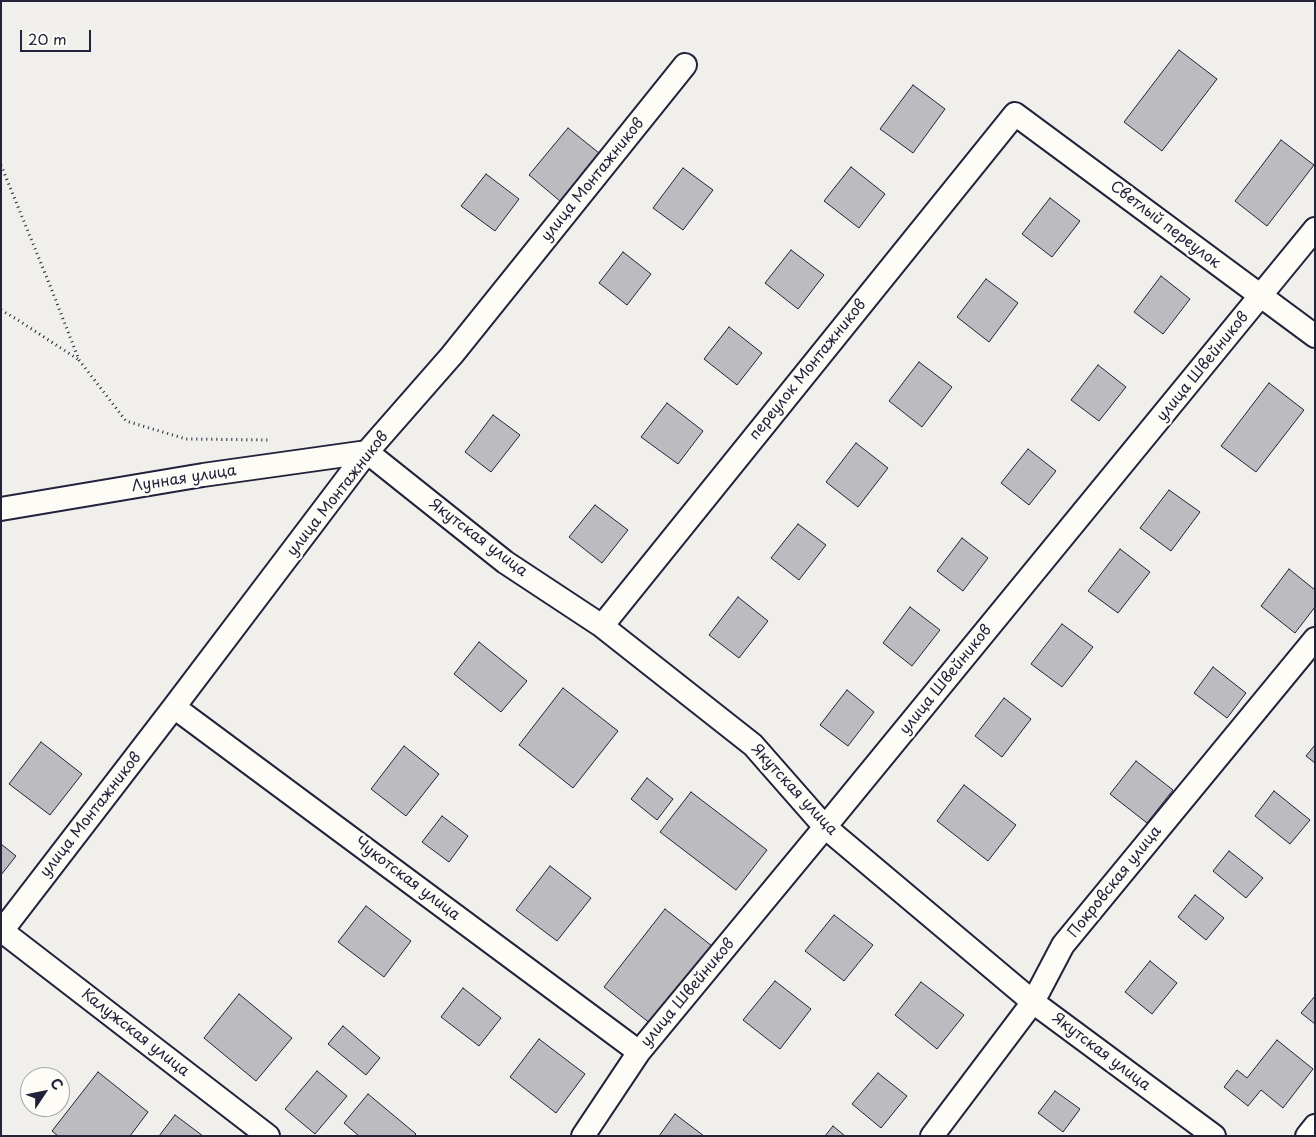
<!DOCTYPE html>
<meta charset="utf-8">
<style>
body{margin:0}
#map{position:relative;width:1316px;height:1137px;overflow:hidden;background:#f0efec;font-family:"Playpen Sans",sans-serif}
canvas{display:block}
.frame{position:absolute;inset:0;border:2px solid #22223b;pointer-events:none}
.north{position:absolute;left:20px;top:1067px;width:50px;height:50px;box-sizing:border-box;background:#fdfcf7;border:1px solid #a5a5ac;border-radius:50%;rotate:56deg;font-size:14px;font-weight:700;line-height:20px;text-align:center;color:#22223b}
.north::after{content:'';display:block;margin:auto;width:18px;height:22px;background:#22223b;clip-path:polygon(50% 0,100% 100%,50% 72%,0 100%)}
.scale{position:absolute;left:20px;top:30px;width:71px;height:22px;box-sizing:border-box;border:2px solid #22223b;border-top:0;padding-left:6px;font-size:15px;line-height:18px;white-space:nowrap;color:#22223b;-webkit-text-stroke:4px #fdfcf7;paint-order:stroke}
</style>
<div id="map">
<canvas width="1316" height="1137"></canvas>
<div class="frame"></div>
<div class="north">С</div>
<div class="scale">20 m</div>
</div>
<script>
const ctx = document.querySelector('canvas').getContext('2d');
ctx.lineJoin = 'round';
function fillPath(path, color) { ctx.fillStyle = color; ctx.fill(path, 'evenodd'); }
const poly = rows => new Path2D(rows.map(r => 'M' + r).join(''));
function stroke(path, color, width, dash) { ctx.strokeStyle = color; ctx.lineWidth = width; ctx.lineCap = dash ? 'butt' : 'round'; ctx.setLineDash(dash || []); ctx.stroke(path); }
function label(font, color, halo, rows, align = 'center') {
  ctx.font = font + ' "Playpen Sans",sans-serif'; ctx.lineWidth = 5; ctx.setLineDash([]); ctx.textBaseline = 'middle'; ctx.strokeStyle = halo; ctx.fillStyle = color; for (const [text, x, y, turn = 0] of rows) {
    ctx.save(); ctx.translate(x, y); ctx.rotate((+turn || 0) * Math.PI / 180); ctx.textAlign = isNaN(turn) ? turn : align; if (halo) ctx.strokeText(text, 0, 0); ctx.fillText(text, 0, 0); ctx.restore();
  }
}
const building = poly([
 [1179,50,1217,79,1162,151,1124,122,1179,50],
 [913,85,945,109,913,153,880,129,913,85],
 [568,128,599,153,560,201,529,175,568,128],
 [1281,140,1314,165,1267,226,1235,201,1281,140],
 [851,167,885,194,859,228,824,201,851,167],
 [683,168,713,190,683,230,653,208,683,168],
 [486,174,519,199,495,231,461,206,486,174],
 [1050,198,1080,221,1052,257,1022,234,1050,198],
 [791,250,824,275,798,309,765,283,791,250],
 [623,252,651,274,627,305,599,283,623,252],
 [1161,276,1190,299,1163,334,1134,312,1161,276],
 [986,279,1018,303,989,342,957,317,986,279],
 [729,327,762,353,737,385,704,359,729,327],
 [919,362,952,387,922,427,889,401,919,362],
 [1098,365,1126,387,1099,421,1071,400,1098,365],
 [1269,383,1304,410,1256,472,1221,446,1269,383],
 [667,403,703,431,678,464,641,437,667,403],
 [493,415,520,435,491,472,465,452,493,415],
 [856,443,888,468,858,507,826,482,856,443],
 [1028,449,1056,471,1029,505,1001,483,1028,449],
 [1169,490,1200,512,1171,551,1140,528,1169,490],
 [595,505,628,530,602,563,569,537,595,505],
 [798,524,826,545,799,580,771,558,798,524],
 [962,538,988,558,963,591,937,571,962,538],
 [1120,549,1150,572,1118,613,1088,591,1120,549],
 [1289,569,1315,590,1315,607,1295,633,1261,606,1289,569],
 [738,597,768,621,739,658,709,635,738,597],
 [910,607,940,630,912,666,883,643,910,607],
 [1062,624,1093,647,1062,687,1031,664,1062,624],
 [479,642,527,681,501,712,454,674,479,642],
 [1213,667,1246,693,1227,718,1194,693,1213,667],
 [563,688,618,731,573,788,519,745,563,688],
 [847,690,874,712,848,746,820,725,847,690],
 [1004,698,1031,719,1002,757,975,736,1004,698],
 [41,742,82,774,50,815,9,784,41,742],
 [1315,745,1315,763,1306,756,1315,745],
 [404,746,439,774,406,816,371,789,404,746],
 [1136,761,1173,790,1147,823,1110,794,1136,761],
 [647,778,673,799,657,820,631,799,647,778],
 [964,785,1016,825,988,861,937,821,964,785],
 [1274,791,1310,820,1290,844,1255,816,1274,791],
 [691,792,767,850,736,890,660,832,691,792],
 [442,816,468,836,449,862,422,842,442,816],
 [1,844,16,856,1,875,1,844],
 [1229,851,1263,878,1246,898,1213,871,1229,851],
 [550,866,591,898,557,941,516,910,550,866],
 [1195,895,1224,918,1206,940,1178,917,1195,895],
 [366,906,411,941,384,977,338,942,366,906],
 [665,909,712,946,651,1024,604,987,665,909],
 [834,915,873,945,844,981,805,951,834,915],
 [1150,961,1177,983,1152,1014,1125,992,1150,961],
 [775,981,811,1009,780,1049,743,1020,775,981],
 [921,982,964,1015,937,1049,895,1015,921,982],
 [463,988,501,1018,479,1046,441,1017,463,988],
 [239,994,292,1038,256,1081,204,1038,239,994],
 [1315,996,1315,1024,1301,1013,1315,996],
 [343,1026,380,1058,366,1075,328,1044,343,1026],
 [539,1039,585,1074,556,1113,510,1077,539,1039],
 [1277,1040,1313,1069,1283,1108,1261,1090,1248,1106,1224,1087,1237,1070,1247,1078,1277,1040],
 [317,1071,347,1096,315,1134,285,1109,317,1071],
 [98,1072,148,1112,130,1136,58,1136,52,1131,98,1072],
 [878,1073,907,1096,881,1128,852,1104,878,1073],
 [1055,1091,1080,1109,1063,1132,1038,1113,1055,1091],
 [368,1094,416,1134,414,1136,359,1136,344,1123,368,1094],
 [675,1114,704,1136,659,1136,675,1114],
 [175,1115,203,1136,159,1136,175,1115],
 [833,1126,845,1136,825,1136,833,1126]
]);
const path = poly([
 [1,165,51,288,79,360,126,421,186,439,271,440],
 [1,310,18,320,79,360]
]);
const minor = poly([
 [1,509,203,475,367,452,505,562,602,626,753,745,825,827,1033,1002,1214,1136],
 [602,626,1015,114,1315,336],
 [174,707,639,1052],
 [2,931,268,1136],
 [1,932,174,707,367,452,452,355,685,65],
 [583,1136,639,1052,825,827,1315,229],
 [932,1136,1033,1002,1063,945,1315,639],
 [1307,1136,1315,1126]
]);
const streetNames = [
 ["улица Монтажников",593,180,-51],
 ["Светлый переулок",1165,225,37],
 ["улица Швейников",1203,367,-51],
 ["переулок Монтажников",808,370,-51],
 ["Лунная улица",184,479,-9],
 ["улица Монтажников",338,494,-52],
 ["Якутская улица",478,538,37],
 ["улица Швейников",946,680,-51],
 ["Якутская улица",794,790,47],
 ["улица Монтажников",91,815,-52],
 ["Чукотская улица",407,879,37],
 ["Покровская улица",1115,882,-51],
 ["улица Швейников",688,993,-50],
 ["Калужская улица",135,1033,38],
 ["Якутская улица",1101,1052,37]
];
fillPath(building, '#bcbcc0');
stroke(building, '#22223b', 1);
stroke(minor, '#22223b', 26);
stroke(path, '#22223b', 3, [1, 4]);
stroke(minor, '#fdfcf7', 22);
label('15px', '#22223b', '#fdfcf7', streetNames);
</script>
